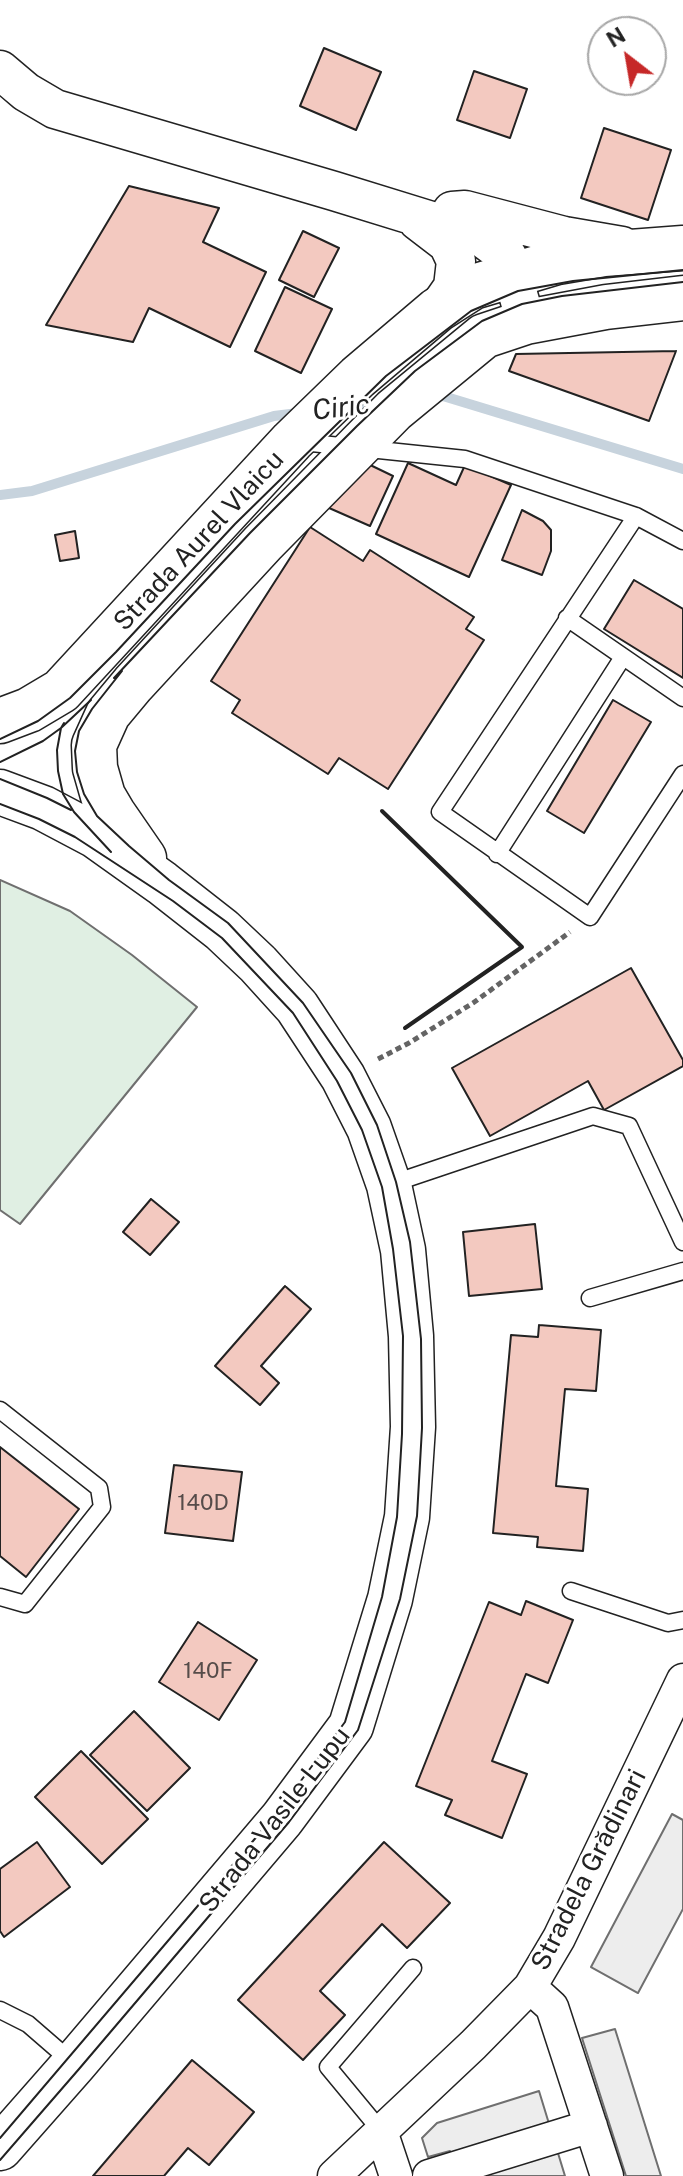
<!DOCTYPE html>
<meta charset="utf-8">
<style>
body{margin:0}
#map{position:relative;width:683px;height:2176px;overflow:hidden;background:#fff;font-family:"Public Sans",sans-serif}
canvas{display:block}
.north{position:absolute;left:587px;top:16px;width:80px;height:80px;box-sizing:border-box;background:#fff;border:2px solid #a7a7a7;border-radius:50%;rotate:329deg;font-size:22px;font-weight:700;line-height:32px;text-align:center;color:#222}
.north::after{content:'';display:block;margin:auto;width:28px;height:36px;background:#c62828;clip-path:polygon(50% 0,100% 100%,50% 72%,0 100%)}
</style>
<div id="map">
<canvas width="683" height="2176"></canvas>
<div class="north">N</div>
</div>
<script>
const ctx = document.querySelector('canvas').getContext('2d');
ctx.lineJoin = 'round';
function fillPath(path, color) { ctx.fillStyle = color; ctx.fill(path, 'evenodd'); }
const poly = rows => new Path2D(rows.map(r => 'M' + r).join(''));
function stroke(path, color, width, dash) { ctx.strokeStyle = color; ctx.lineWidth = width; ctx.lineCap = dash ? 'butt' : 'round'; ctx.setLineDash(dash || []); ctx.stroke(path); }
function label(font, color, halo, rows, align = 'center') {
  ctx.font = font + ' "Public Sans",sans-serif'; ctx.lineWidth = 6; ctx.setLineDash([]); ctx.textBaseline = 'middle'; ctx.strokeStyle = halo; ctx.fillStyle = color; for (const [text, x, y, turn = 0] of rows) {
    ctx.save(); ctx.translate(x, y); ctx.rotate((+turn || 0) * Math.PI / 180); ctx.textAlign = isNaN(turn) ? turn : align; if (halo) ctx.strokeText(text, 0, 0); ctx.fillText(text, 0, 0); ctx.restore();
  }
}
const green = poly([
 [0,880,70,911,132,955,197,1007,20,1224,0,1210,0,880]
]);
const parking = poly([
 [672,1814,683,1820,683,1909,638,1993,591,1967,672,1814],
 [615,2029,661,2176,626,2176,582,2038,615,2029],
 [539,2091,565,2176,457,2176,450,2151,428,2157,422,2138,437,2123,539,2091]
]);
const stream = poly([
 [433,397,443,396,683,469],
 [346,408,382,403],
 [0,495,32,491,274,416,298,413]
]);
const building = poly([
 [324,48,381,72,356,130,300,106,324,48],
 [474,71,527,89,510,138,457,120,474,71],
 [604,128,671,150,648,220,581,198,604,128],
 [129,186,219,208,203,242,266,272,230,347,149,308,133,342,46,325,129,186],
 [303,231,339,248,314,297,279,280,303,231],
 [285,287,332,309,301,373,255,351,285,287],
 [676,351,649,421,509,371,516,354,676,351],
 [364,462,393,476,370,526,320,504,364,462],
 [408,463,456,485,465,465,511,485,469,577,376,534,408,463],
 [522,510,543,521,551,530,551,551,542,575,502,560,522,510],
 [310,527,363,561,370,550,474,617,466,629,484,640,388,789,339,758,328,774,232,713,240,700,211,681,310,527],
 [75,531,79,558,60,561,55,535,75,531],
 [634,580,683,609,683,678,604,629,634,580],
 [613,700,651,722,584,833,547,811,613,700],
 [631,968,683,1060,683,1066,604,1110,588,1081,490,1136,452,1068,631,968],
 [151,1199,179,1222,150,1255,123,1232,151,1199],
 [535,1224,542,1289,469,1296,463,1232,535,1224],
 [285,1286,311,1309,261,1366,279,1383,260,1405,215,1366,285,1286],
 [539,1325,601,1330,596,1391,565,1389,556,1486,588,1489,583,1551,537,1547,538,1537,493,1533,511,1335,538,1337,539,1325],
 [0,1447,79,1509,26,1577,0,1556,0,1447],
 [174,1465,242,1472,233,1541,165,1533,174,1465],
 [526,1601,573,1620,548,1683,526,1674,492,1761,527,1774,502,1838,445,1815,452,1800,416,1786,489,1602,521,1615,526,1601],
 [198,1622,257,1660,219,1720,159,1682,198,1622],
 [134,1711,190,1768,147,1811,90,1755,134,1711],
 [81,1751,148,1819,102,1864,35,1797,81,1751],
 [37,1842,70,1887,4,1937,0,1931,0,1869,37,1842],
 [384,1842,450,1903,407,1948,382,1924,320,1991,345,2015,303,2060,238,2000,384,1842],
 [192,2060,254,2112,209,2165,188,2148,164,2176,93,2176,192,2060]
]);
const path = poly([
 [378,1059,409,1043,473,1003,570,932]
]);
const service = poly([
 [302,442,465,459,636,516,683,541],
 [636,516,440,812,590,917,683,774],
 [567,618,683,698],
 [497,854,623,657],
 [391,1184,593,1116,629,1126,683,1242],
 [590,1298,683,1271],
 [0,1410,99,1488,102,1507,25,1604,0,1597],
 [571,1591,668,1623,683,1620],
 [0,2010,28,2024,73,2063],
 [381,2131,328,2067,413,1968]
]);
const minor = poly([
 [530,1987,552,2007,607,2176],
 [381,2131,396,2176],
 [334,2176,473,2045,530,1987,559,1938,683,1680],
 [429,2176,591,2126]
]);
const tertiary = poly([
 [0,70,26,92,55,109,334,191,480,236,507,256,526,322],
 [452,211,465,210,564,236,622,246],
 [418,221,448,244,456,261,453,287,437,310]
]);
const secondary = poly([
 [0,721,29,710,61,691,292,441,358,377,437,310,473,287,557,262,604,254,683,248],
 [0,792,43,808,96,836,162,883,222,930,258,964,297,1007,343,1077,369,1128,389,1185,403,1250,411,1336,413,1427,407,1517,390,1599,351,1726,282,1819,74,2064,0,2148],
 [144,858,113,813,103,796,95,768,94,745,108,714,133,684,263,543,394,410,484,336,526,322,606,307,683,298]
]);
const tram = poly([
 [114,678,250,533,357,426,415,371,482,321,522,304,562,296,683,282],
 [64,723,61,728,57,750,58,771,63,794,74,812,111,852],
 [0,739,38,721,70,698,116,652,235,524,386,376,471,311,518,291,573,281,683,270],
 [0,762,43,741,61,728,91,700],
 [0,779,47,798,71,810],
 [0,804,39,819,75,837,173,901,222,938,293,1013,337,1081,362,1130,382,1187,393,1249,403,1336,402,1434,397,1517,382,1597,345,1722,276,1814,0,2138],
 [0,2160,79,2069,289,1822,358,1730,400,1599,417,1516,422,1428,421,1339,410,1242,396,1182,377,1125,351,1073,303,1003,228,923,169,880,129,846,97,816,84,794,77,772,75,751,79,731,92,709,122,671]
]);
const wall = poly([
 [382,811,522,947,405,1028]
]);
const numberNames = [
 ["140D",203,1503],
 ["140F",208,1671]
];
const streetNames = [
 ["Strada Aurel Vlaicu",199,541,-47],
 ["Strada Vasile Lupu",275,1820,-52],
 ["Stradela Grădinari",589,1870,-63]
];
const waterNames = [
 ["Ciric",341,408,-7]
];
fillPath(green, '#e0efe3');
stroke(green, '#6f6f6f', 2);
fillPath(parking, '#ededed');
stroke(parking, '#6f6f6f', 2);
stroke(stream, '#c7d3dd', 10);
fillPath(building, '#f3c9c0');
stroke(building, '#222', 2);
stroke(service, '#222', 19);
stroke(minor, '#222', 35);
stroke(tertiary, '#222', 41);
stroke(secondary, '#222', 47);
stroke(path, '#646464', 5, [6, 4]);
stroke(service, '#fff', 16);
stroke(minor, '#fff', 32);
stroke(tertiary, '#fff', 38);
stroke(secondary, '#fff', 44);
stroke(tram, '#222', 2);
stroke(wall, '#222', 4);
label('22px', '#564c4a', null, numberNames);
label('26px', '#222', '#fff', streetNames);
label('italic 28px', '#222', '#fff', waterNames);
</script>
